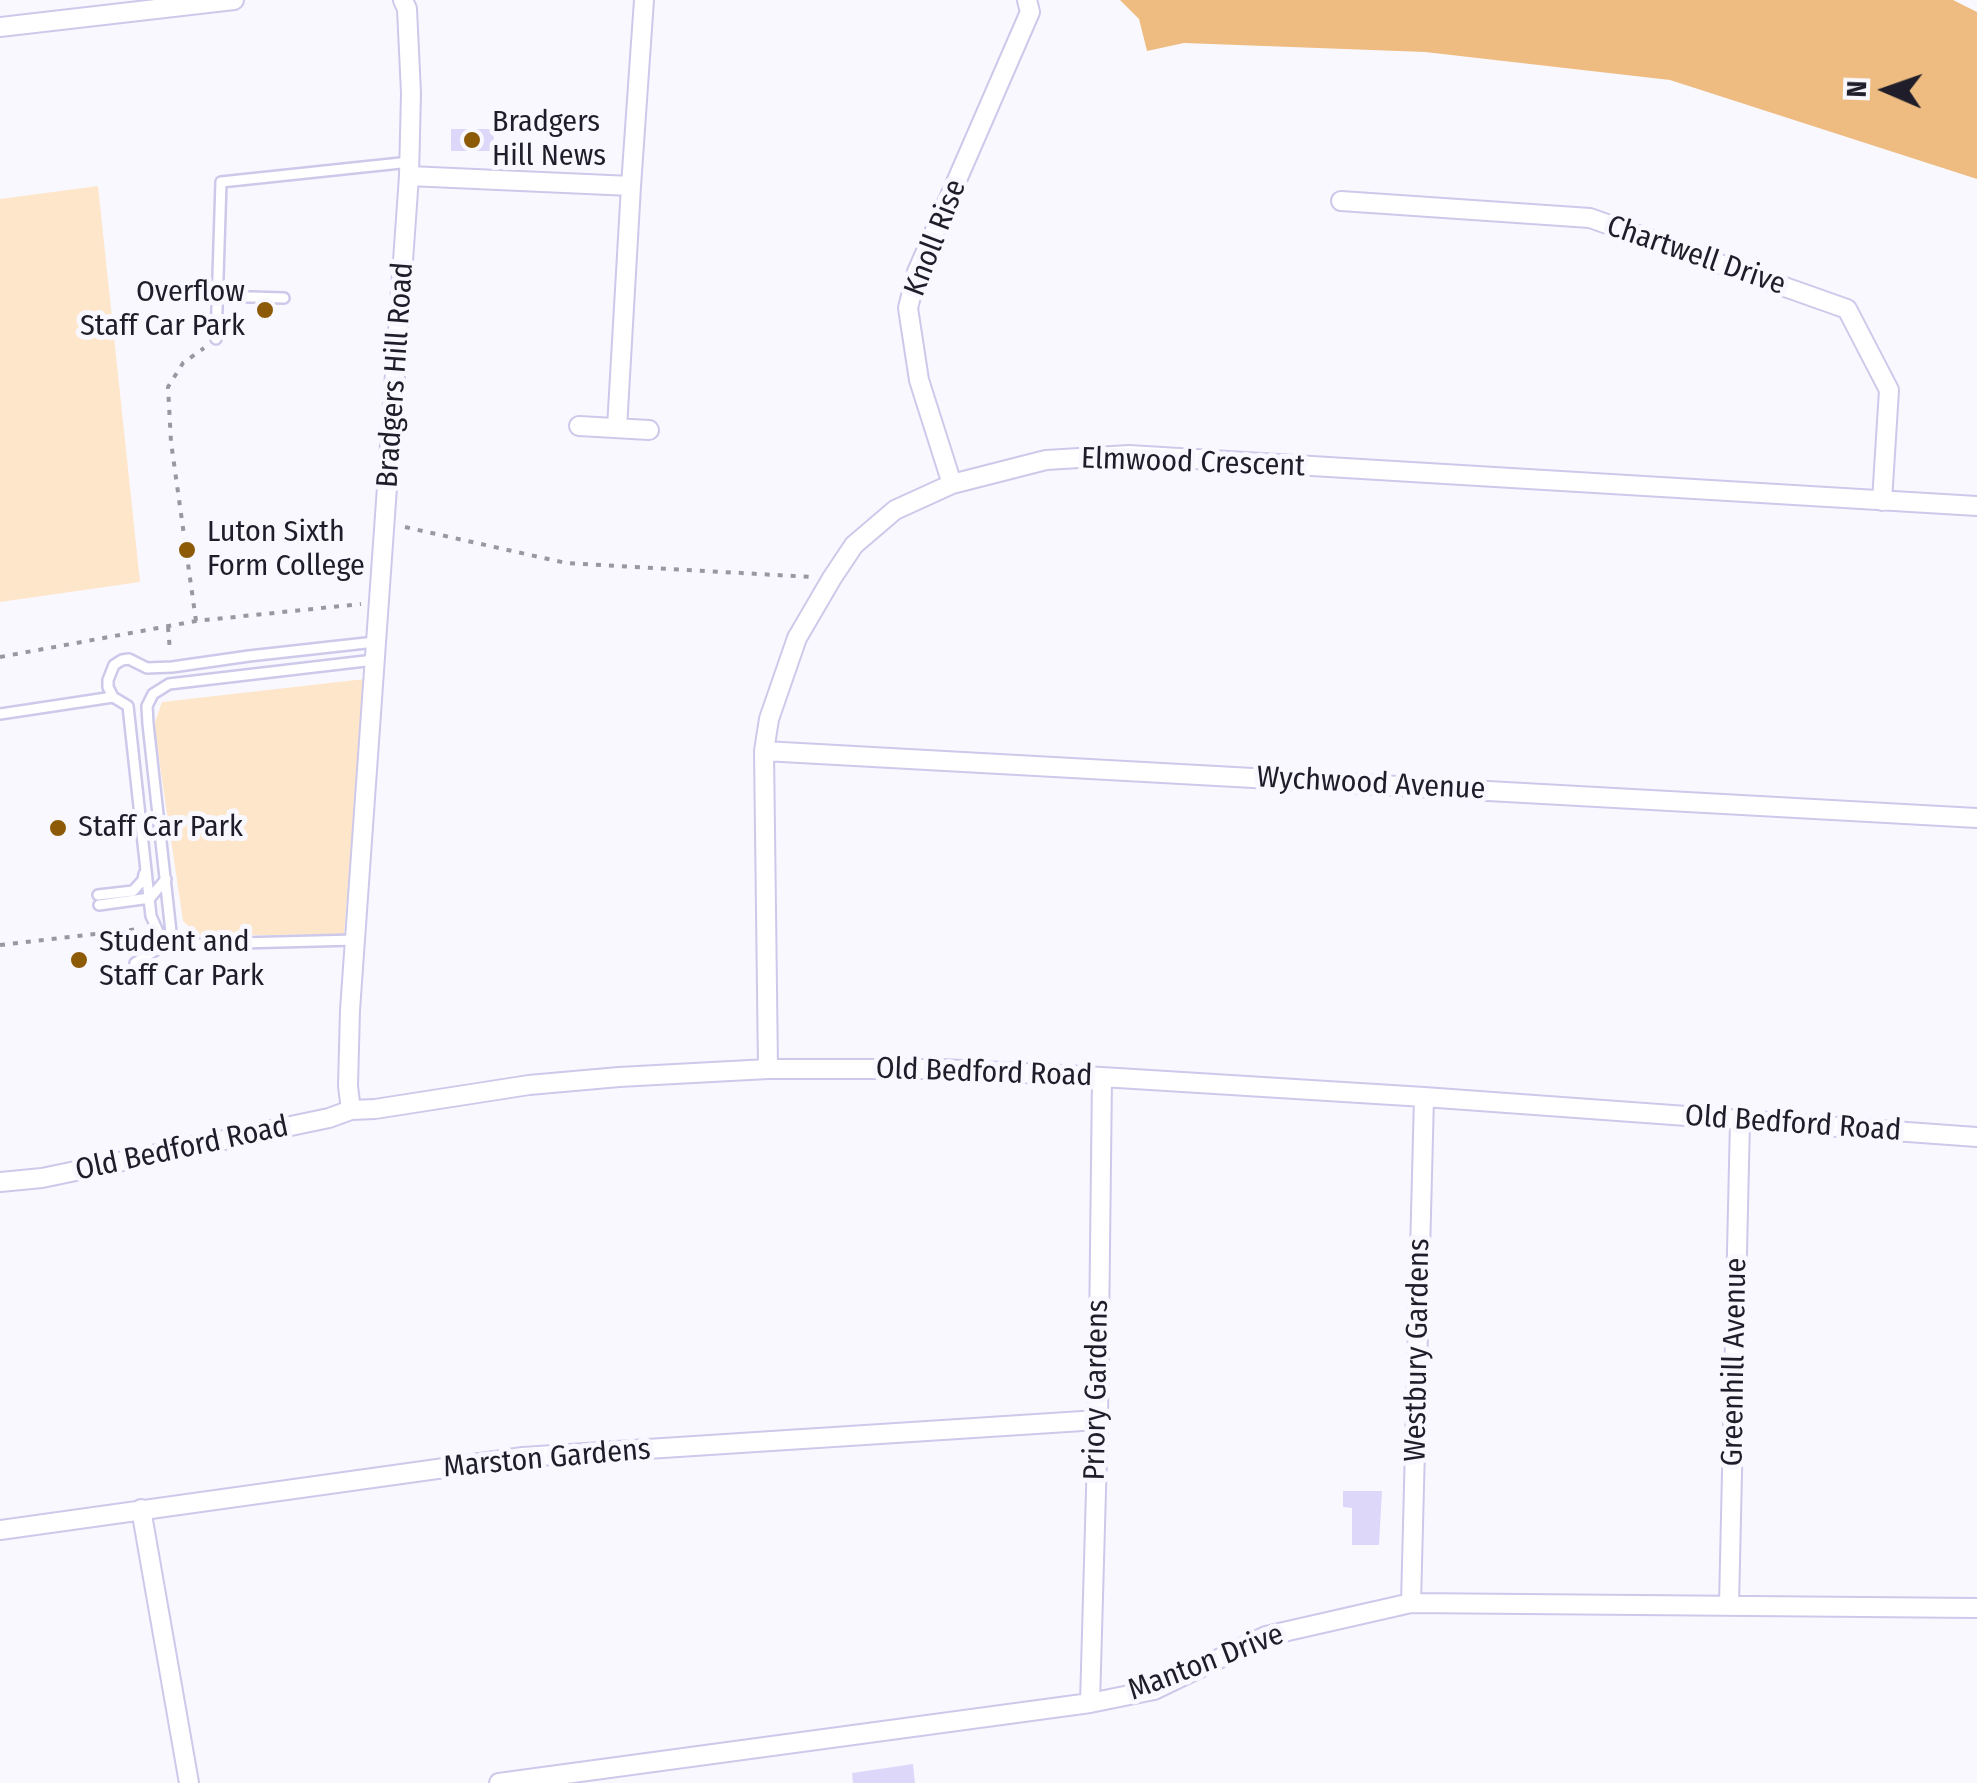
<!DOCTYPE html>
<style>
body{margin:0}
#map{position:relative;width:1977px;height:1783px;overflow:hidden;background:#f9f8ff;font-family:"Fira Sans Condensed",sans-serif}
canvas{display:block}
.north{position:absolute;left:1837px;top:40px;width:100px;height:100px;-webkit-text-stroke:8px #f9f8ff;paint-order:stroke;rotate:272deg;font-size:28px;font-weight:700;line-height:40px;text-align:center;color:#1f1d29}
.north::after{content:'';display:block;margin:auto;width:35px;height:45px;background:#1f1d29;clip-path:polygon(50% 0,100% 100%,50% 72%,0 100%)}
</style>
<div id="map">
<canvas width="1977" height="1783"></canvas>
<div class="north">N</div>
</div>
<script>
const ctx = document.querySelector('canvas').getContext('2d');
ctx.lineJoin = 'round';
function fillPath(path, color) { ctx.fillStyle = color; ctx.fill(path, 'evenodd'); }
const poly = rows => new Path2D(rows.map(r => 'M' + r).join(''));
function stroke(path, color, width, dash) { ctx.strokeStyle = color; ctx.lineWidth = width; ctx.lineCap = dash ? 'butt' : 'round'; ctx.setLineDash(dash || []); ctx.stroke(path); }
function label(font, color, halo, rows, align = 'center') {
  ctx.font = font + ' "Fira Sans Condensed",sans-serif'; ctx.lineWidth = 10; ctx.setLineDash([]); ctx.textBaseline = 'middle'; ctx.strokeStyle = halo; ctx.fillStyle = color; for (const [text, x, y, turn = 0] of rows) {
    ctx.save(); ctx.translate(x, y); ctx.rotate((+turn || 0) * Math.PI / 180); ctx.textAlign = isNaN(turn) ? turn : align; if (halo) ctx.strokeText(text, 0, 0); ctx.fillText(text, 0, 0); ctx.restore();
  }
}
const green = poly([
 [98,186,140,582,0,602,0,199],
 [365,679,344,934,199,936,183,921,154,725,162,702]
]);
const forest = poly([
 [1120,0,1953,0,1977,12,1977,179,1670,80,1425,52,1184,43,1147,51,1139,19]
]);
const building = poly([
 [451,129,494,129,493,151,451,151],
 [1343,1491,1382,1491,1379,1545,1352,1545,1352,1508,1343,1507],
 [913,1764,915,1783,853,1783,852,1773]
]);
const path = poly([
 [405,527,566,563,811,577],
 [196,621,171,442,168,387,183,363,204,348],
 [168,627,170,651],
 [0,657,196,621,361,604],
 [0,945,139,929]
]);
const lane = poly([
 [218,296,284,298],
 [216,339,221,182,410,162],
 [0,714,113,697],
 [98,895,133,891,143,880,144,874],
 [99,905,150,898,166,879],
 [355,940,164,945,151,916,128,706,113,697,108,687,108,680,114,665,122,660,129,659,147,668,172,667,249,656,375,642],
 [135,963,164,945,171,932,148,724,147,706,153,694,169,684,374,660]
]);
const street = poly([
 [0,27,234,0],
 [409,176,631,186,617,428],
 [631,186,644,0],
 [1341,201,1590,218,1847,309,1889,390,1882,501],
 [579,426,649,430],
 [952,484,919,380,908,308,917,272,1030,12,1027,0],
 [764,751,1977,818],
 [768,1069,764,751,769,719,797,638,832,578,854,545,895,510,952,484,1046,460,1129,455,1977,506],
 [351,1110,348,1086,350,1010,409,176,411,93,407,9,403,0],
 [0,1182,42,1178,329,1118,351,1110,375,1109,529,1085,619,1077,768,1069,942,1069,1102,1077,1424,1097,1977,1137],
 [141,1509,189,1783],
 [0,1530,523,1457,1098,1420],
 [1411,1603,1424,1097],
 [1729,1605,1740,1120],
 [1090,1703,1098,1420,1102,1077],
 [499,1783,1090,1703,1154,1690,1266,1636,1411,1603,1977,1608]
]);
const markers = [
 [472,140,10,"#8d5b08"],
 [265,310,10,"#8d5b08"],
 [187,550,10,"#8d5b08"],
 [58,828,10,"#8d5b08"],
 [79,960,10,"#8d5b08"]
];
const poiNames = [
 ["Bradgers",492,123],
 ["Hill News",492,157],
 ["Overflow",245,293,"right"],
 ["Staff Car Park",245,327,"right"],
 ["Luton Sixth",207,533],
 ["Form College",207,567],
 ["Staff Car Park",78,828],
 ["Student and",99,943],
 ["Staff Car Park",99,977]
];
const streetNames = [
 ["Knoll Rise",936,238,-69],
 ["Chartwell Drive",1696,256,19],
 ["Bradgers Hill Road",396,375,-86],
 ["Elmwood Crescent",1193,463,2],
 ["Wychwood Avenue",1371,784,3],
 ["Old Bedford Road",984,1073,2],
 ["Old Bedford Road",1793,1124,4],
 ["Old Bedford Road",182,1149,-12],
 ["Westbury Gardens",1418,1350,-89],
 ["Greenhill Avenue",1735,1362,-89],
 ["Priory Gardens",1097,1390,-89],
 ["Marston Gardens",547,1459,-5],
 ["Manton Drive",1206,1663,-21]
];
fillPath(green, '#fee6cb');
fillPath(forest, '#eebc81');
fillPath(building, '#ddd8fa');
stroke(lane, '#cdc9ea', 14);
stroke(street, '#cdc9ea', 22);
stroke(path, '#9998a1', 4, [5, 8]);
stroke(lane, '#fff', 9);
stroke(street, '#fff', 18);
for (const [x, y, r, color] of markers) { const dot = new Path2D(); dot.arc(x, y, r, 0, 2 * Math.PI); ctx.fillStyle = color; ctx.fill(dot); stroke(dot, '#f9f8ff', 4); }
label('30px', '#1f1d29', '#f9f8ff', poiNames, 'left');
label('30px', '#1f1d29', '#f9f8ff', streetNames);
</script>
